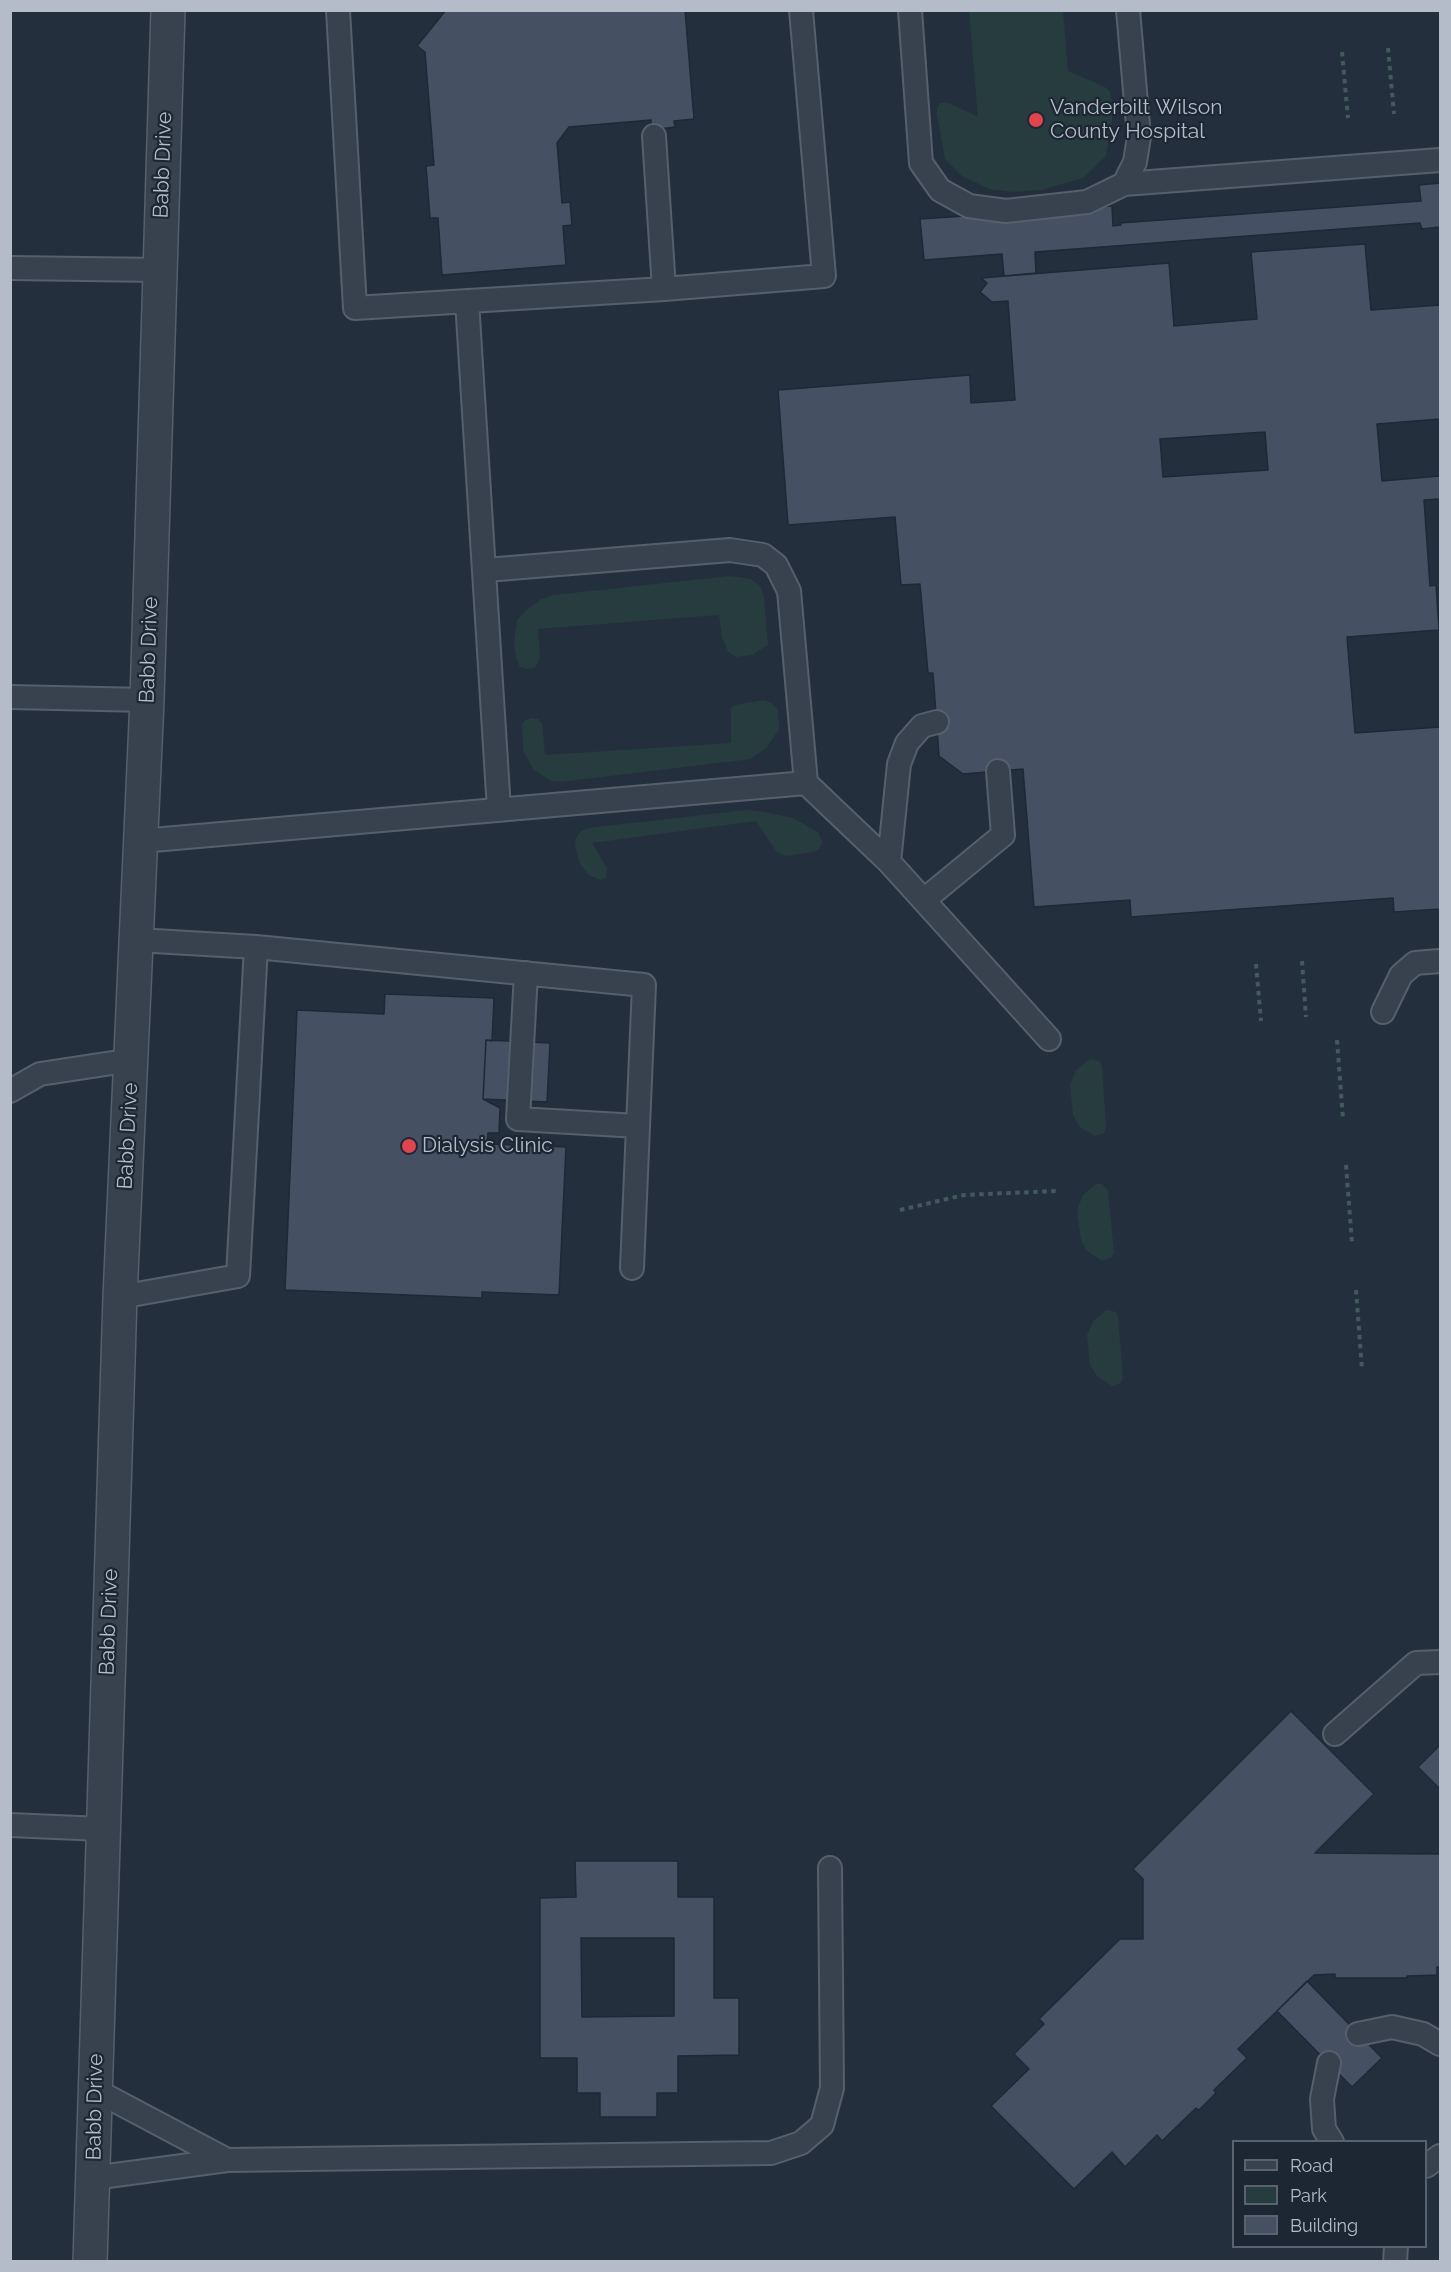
<!DOCTYPE html>
<style>
body{margin:0}
#map{position:relative;width:1451px;height:2272px;overflow:hidden;background:#242f3e;font-family:Raleway,sans-serif}
canvas{display:block}
.frame{position:absolute;inset:0;border:12px solid #b4bcc9;pointer-events:none}
.legend{position:absolute;left:1232px;top:2140px;width:195px;height:108px;box-sizing:border-box;background:#1d2633;border:2px solid #59626f;margin:0;padding:8px 10px;list-style:none;font-size:18px;color:#b4bcc9}
.legend li{display:flex;align-items:center;gap:12px;height:30px}
.legend b{width:30px;border:2px solid #59626f}
</style>
<div id="map">
<canvas width="1451" height="2272"></canvas>
<div class="frame"></div>
<ul class="legend">
<li><b style="height:8px;background:#38414e"></b>Road</li>
<li><b style="height:16px;background:#263c3f"></b>Park</li>
<li><b style="height:16px;background:#455162"></b>Building</li>
</ul>
</div>
<script>
const ctx = document.querySelector('canvas').getContext('2d');
ctx.lineJoin = 'round';
function fillPath(path, color) { ctx.fillStyle = color; ctx.fill(path, 'evenodd'); }
const poly = rows => new Path2D(rows.map(r => 'M' + r).join(''));
function stroke(path, color, width, dash) { ctx.strokeStyle = color; ctx.lineWidth = width; ctx.lineCap = dash ? 'butt' : 'round'; ctx.setLineDash(dash || []); ctx.stroke(path); }
function label(font, color, halo, rows, align = 'center') {
  ctx.font = font + ' Raleway,sans-serif'; ctx.lineWidth = 4.5; ctx.setLineDash([]); ctx.textBaseline = 'middle'; ctx.strokeStyle = halo; ctx.fillStyle = color; for (const [text, x, y, turn = 0] of rows) {
    ctx.save(); ctx.translate(x, y); ctx.rotate((+turn || 0) * Math.PI / 180); ctx.textAlign = isNaN(turn) ? turn : align; if (halo) ctx.strokeText(text, 0, 0); ctx.fillText(text, 0, 0); ctx.restore();
  }
}
const green = poly([
 [969,11,1063,11,1068,71,1105,87,1110,92,1112,105,1112,122,1106,156,1083,178,1042,190,1014,192,989,189,962,176,945,159,937,115,937,108,940,103,949,103,978,117],
 [730,576,751,579,760,586,764,597,768,645,752,655,736,657,728,652,722,638,719,615,538,629,540,656,538,663,534,668,528,669,520,667,516,658,514,642,517,620,525,611,540,600,553,595],
 [764,700,771,703,778,710,779,729,767,747,751,759,560,782,551,781,533,769,523,750,522,724,525,720,532,718,538,719,542,723,545,755,731,743,731,708,735,705],
 [746,810,765,812,793,818,818,832,823,843,819,849,813,852,786,856,776,851,756,821,592,843,607,868,606,878,601,880,589,875,580,864,575,846,576,838,580,832,588,828],
 [1090,1059,1099,1061,1102,1066,1106,1128,1104,1133,1095,1136,1080,1127,1073,1115,1070,1085,1076,1070],
 [1096,1184,1102,1184,1108,1191,1114,1253,1111,1258,1102,1261,1087,1251,1081,1240,1077,1210,1083,1195],
 [1107,1310,1116,1312,1118,1316,1123,1378,1121,1383,1112,1386,1097,1376,1090,1365,1087,1335,1093,1321]
]);
const building = poly([
 [446,10,685,10,694,119,674,121,675,127,651,130,651,120,569,127,557,143,562,203,570,202,572,225,563,226,566,265,442,275,438,218,430,218,426,166,434,165,425,52,417,46,446,10],
 [1440,183,1440,227,1422,229,1420,223,1035,252,1036,273,1004,276,1002,254,924,260,920,219,1112,206,1113,226,1121,225,1120,223,1421,201,1419,185,1440,183],
 [1365,244,1371,310,1440,305,1440,419,1377,424,1382,481,1440,476,1440,499,1424,500,1430,586,1436,585,1439,630,1347,637,1355,733,1440,727,1440,909,1394,912,1393,898,1131,917,1130,900,1034,907,1023,769,963,774,939,756,933,673,928,673,920,584,901,585,895,517,788,525,778,390,970,375,971,403,1015,400,1008,301,992,302,980,292,987,283,981,278,1169,263,1174,326,1257,319,1251,252,1365,244],
 [1265,432,1268,470,1163,477,1160,439,1265,432],
 [385,994,494,998,492,1041,486,1040,483,1099,500,1108,499,1133,488,1133,487,1144,566,1147,559,1295,482,1292,482,1298,285,1290,297,1010,384,1014,385,994],
 [486,1040,550,1043,547,1102,483,1099,486,1040],
 [1291,1711,1374,1794,1315,1853,1440,1854,1440,1967,1437,1967,1437,1975,1407,1976,1407,1978,1335,1978,1335,1974,1314,1975,1238,2049,1247,2058,1214,2090,1216,2093,1199,2110,1196,2108,1162,2141,1157,2135,1125,2167,1112,2152,1074,2189,991,2106,1029,2069,1014,2054,1044,2024,1039,2019,1120,1939,1143,1939,1143,1879,1133,1869,1291,1711],
 [1440,1745,1440,1789,1418,1767,1440,1745],
 [575,1861,678,1861,678,1897,714,1897,714,1998,739,1998,739,2055,678,2056,678,2093,657,2093,657,2117,600,2117,600,2093,577,2093,577,2058,540,2058,540,1898,576,1897,575,1861],
 [581,1938,674,1938,674,2016,582,2017,581,1938],
 [1307,1981,1382,2058,1352,2087,1277,2011,1307,1981]
]);
const path = poly([
 [1388,48,1394,114],
 [1342,52,1348,118],
 [1302,961,1306,1017],
 [1256,964,1261,1021],
 [1337,1040,1343,1119],
 [1346,1165,1352,1243],
 [900,1210,964,1195,1056,1191],
 [1356,1290,1362,1369]
]);
const lane = poly([
 [338,10,355,308,664,289],
 [910,10,921,163,940,190,969,206,1006,211,1087,202,1124,184,1135,162,1139,137,1128,10],
 [654,136,664,289,824,276,801,10],
 [1124,184,1440,160],
 [10,268,160,270],
 [467,301,499,810],
 [486,570,730,550,763,555,776,565,789,591,806,783],
 [10,697,147,700],
 [141,841,806,783,889,862,1049,1039],
 [889,862,899,764,907,743,922,726,937,722],
 [924,900,1003,835,998,771],
 [137,940,256,947,644,985,632,1268],
 [526,973,518,1119,638,1126],
 [1383,1012,1401,975,1415,963,1440,961],
 [10,1091,40,1074,132,1060],
 [120,1297,238,1276,256,947],
 [1335,1734,1416,1663,1440,1662],
 [10,1825,102,1829],
 [1358,2034,1392,2027,1423,2034,1440,2044],
 [1329,2063,1322,2099,1324,2129,1332,2142],
 [95,2090,227,2160],
 [1426,2166,1440,2156],
 [93,2178,227,2160,771,2153,801,2143,822,2125,832,2088,830,1868],
 [1395,2262,1396,2246]
]);
const street = poly([
 [90,2262,120,1297,147,700,168,10]
]);
const markers = [
 [1036,120,8,"#e0444e"],
 [409,1146,8,"#e0444e"]
];
const poiNames = [
 ["Vanderbilt Wilson",1050,108],
 ["County Hospital",1050,132],
 ["Dialysis Clinic",422,1146]
];
const streetNames = [
 ["Babb Drive",163,165,-88],
 ["Babb Drive",149,650,-88],
 ["Babb Drive",128,1136,-87],
 ["Babb Drive",109,1622,-88],
 ["Babb Drive",95,2107,-89]
];
fillPath(green, '#263c3f');
fillPath(building, '#455162');
stroke(building, '#1f2835', 1.5);
stroke(lane, '#565f6c', 26);
stroke(street, '#565f6c', 36);
stroke(path, '#44595c', 4, [4.5, 4.5]);
stroke(lane, '#38414e', 22);
stroke(street, '#38414e', 33);
for (const [x, y, r, color] of markers) { const dot = new Path2D(); dot.arc(x, y, r, 0, 2 * Math.PI); ctx.fillStyle = color; ctx.fill(dot); stroke(dot, '#1d2633', 2); }
label('21px', '#b4bcc9', '#1d2633', poiNames, 'left');
label('21px', '#b4bcc9', '#1d2633', streetNames);
</script>
